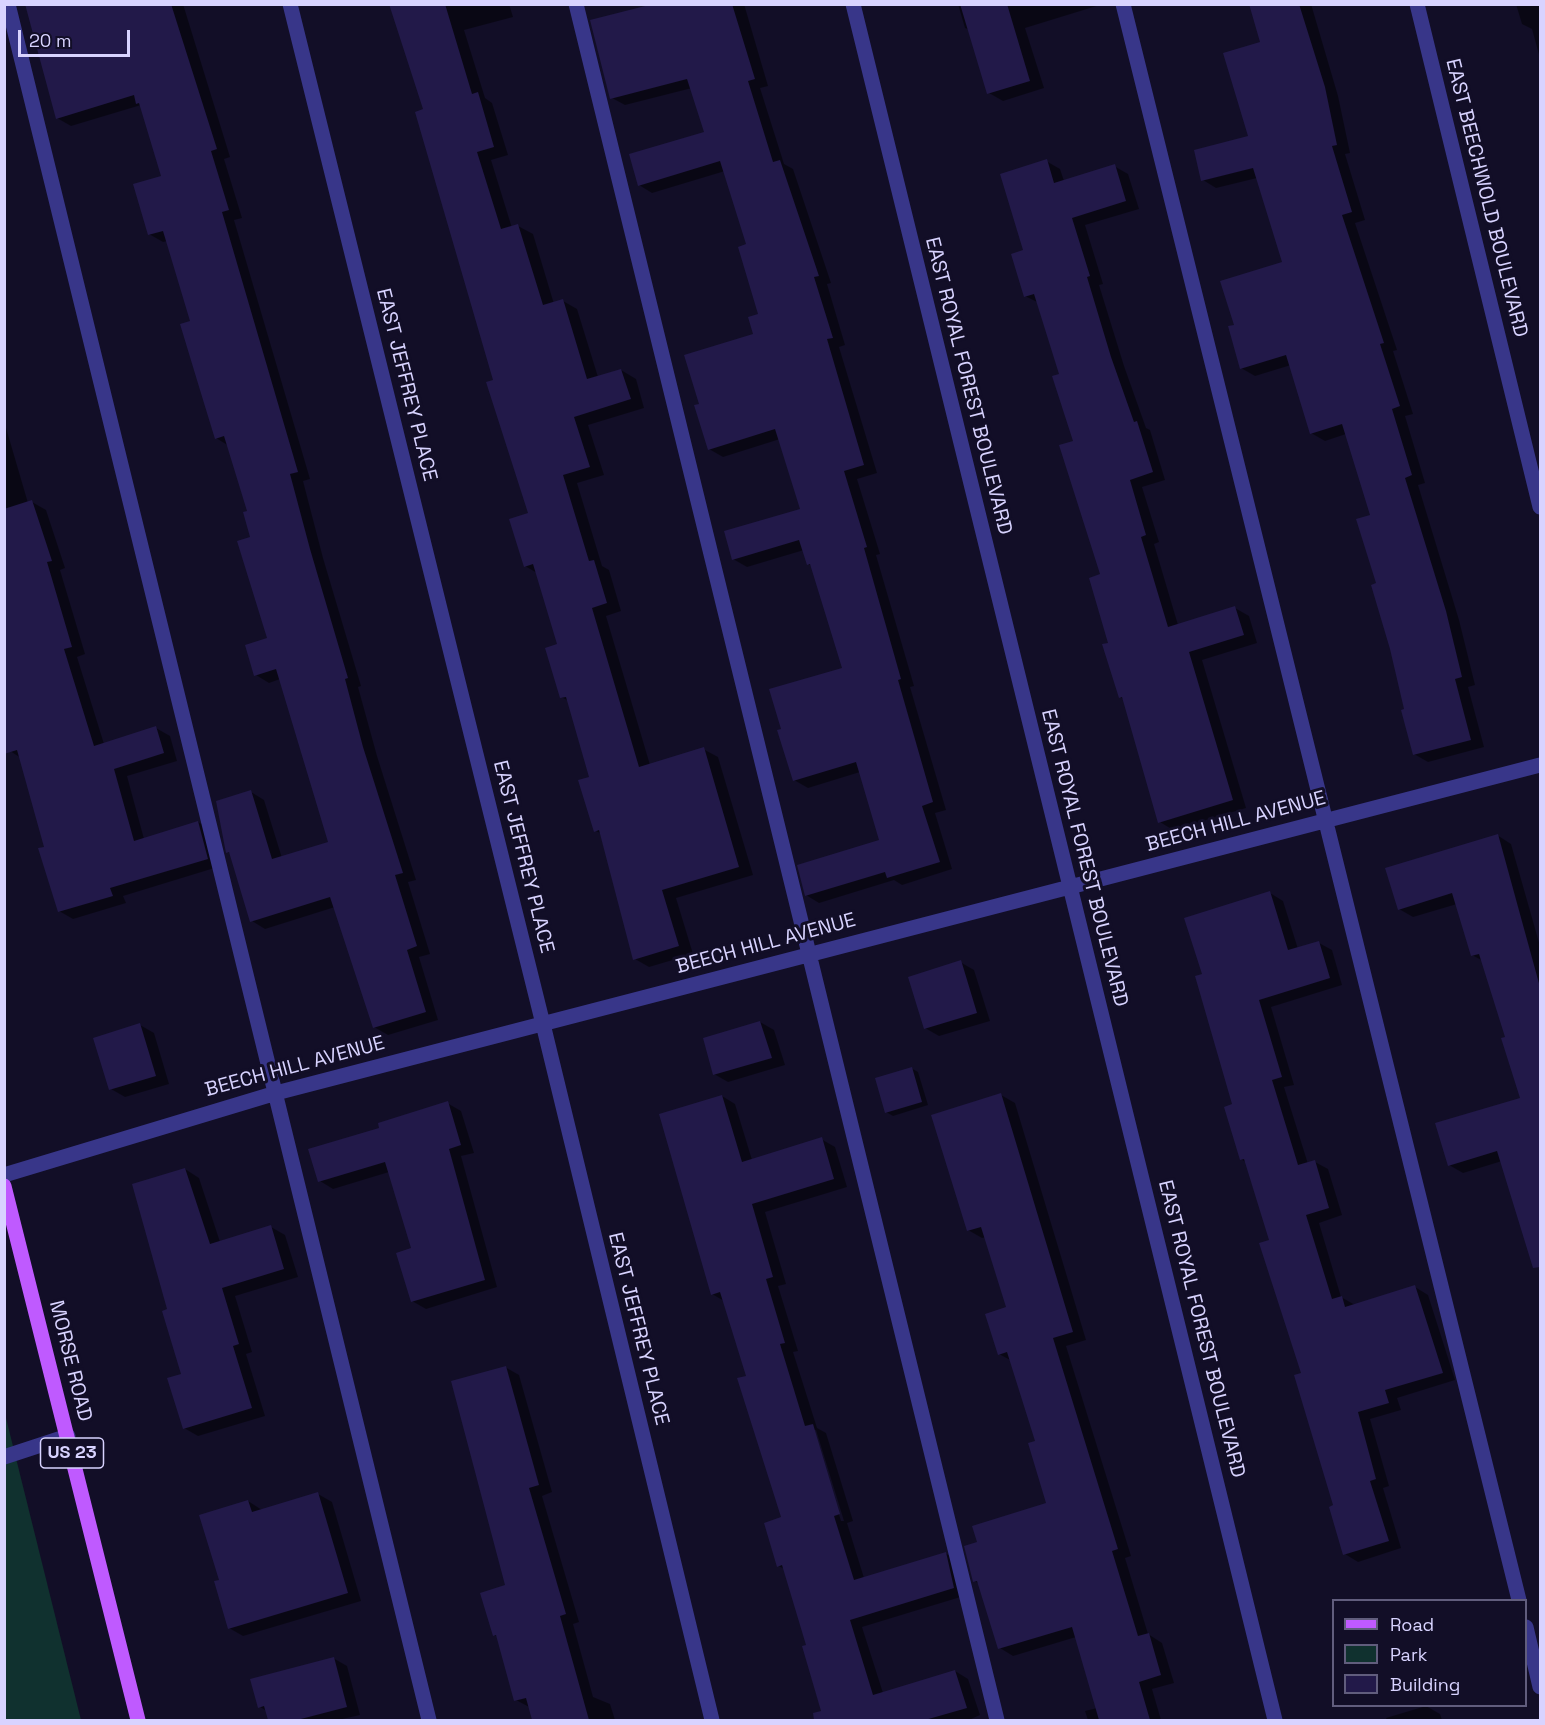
<!DOCTYPE html>
<style>
body{margin:0}
#map{position:relative;width:1545px;height:1725px;overflow:hidden;background:#120e27;font-family:"Space Grotesk",sans-serif}
canvas{display:block}
.frame{position:absolute;inset:0;border:6px solid #d8d3ff;pointer-events:none}
.legend{position:absolute;left:1332px;top:1599px;width:195px;height:108px;box-sizing:border-box;background:#120e27;border:2px solid #615d7d;margin:0;padding:8px 10px;list-style:none;font-size:18px;color:#d8d3ff}
.legend li{display:flex;align-items:center;gap:12px;height:30px}
.legend b{width:30px;border:2px solid #615d7d}
.scale{position:absolute;left:18px;top:30px;width:112px;height:27px;box-sizing:border-box;border:3px solid #d8d3ff;border-top:0;padding-left:8px;font-size:18px;line-height:21px;white-space:nowrap;color:#d8d3ff;-webkit-text-stroke:4px #120e27;paint-order:stroke}
</style>
<div id="map">
<canvas width="1545" height="1725"></canvas>
<div class="frame"></div>
<ul class="legend">
<li><b style="height:8px;background:#bf5aff"></b>Road</li>
<li><b style="height:16px;background:#10312f"></b>Park</li>
<li><b style="height:16px;background:#221949"></b>Building</li>
</ul>
<div class="scale">20 m</div>
</div>
<script>
const ctx = document.querySelector('canvas').getContext('2d');
ctx.lineJoin = 'round';
function fillPath(path, color) { ctx.fillStyle = color; ctx.fill(path, 'evenodd'); }
const poly = rows => new Path2D(rows.map(r => 'M' + r).join(''));
function stroke(path, color, width, dash) { ctx.strokeStyle = color; ctx.lineWidth = width; ctx.lineCap = dash ? 'butt' : 'round'; ctx.setLineDash(dash || []); ctx.stroke(path); }
function label(font, color, halo, rows, align = 'center') {
  ctx.font = font + ' "Space Grotesk",sans-serif'; ctx.lineWidth = 6; ctx.setLineDash([]); ctx.textBaseline = 'middle'; ctx.strokeStyle = halo; ctx.fillStyle = color; for (const [text, x, y, turn = 0] of rows) {
    ctx.save(); ctx.translate(x, y); ctx.rotate((+turn || 0) * Math.PI / 180); ctx.textAlign = isNaN(turn) ? turn : align; if (halo) ctx.strokeText(text, 0, 0); ctx.fillText(text, 0, 0); ctx.restore();
  }
}
const green = poly([
 [5,1414,81,1720,5,1720]
]);
const shadow = poly([
 [26,4,183,4,230,157,224,159,242,218,234,220,310,479,303,481,323,558,361,686,358,687,377,756,416,880,408,882,430,954,419,957,438,1020,388,1035,374,1027,335,907,265,929,252,921,231,854,228,852,251,792,264,800,282,858,330,843,280,679,269,683,256,675,269,639,249,512,229,446,216,438,192,322,167,241,163,242,149,234,163,177,141,105,71,126,57,118],
 [390,4,509,4,513,17,464,30,485,98,492,103,508,155,491,160,512,228,518,226,533,234,554,304,563,301,577,309,598,377,621,370,636,379,644,408,588,425,604,475,577,483,602,566,609,570,621,611,606,616,650,765,703,749,718,757,753,875,676,898,693,954,649,967,635,959,600,833,596,831,591,778,569,701,561,697,559,645,537,573,525,566,529,514,425,110],
 [659,4,744,4,768,86,760,88,784,164,793,169,831,283,827,284,845,345,839,347,877,473,857,479,880,554,876,555,914,686,910,687,946,810,935,813,952,869,902,885,894,880,819,903,806,895,880,841,860,772,808,788,794,780,844,669,812,566,808,564,804,550,747,567,733,559,802,510,780,439,723,457,709,449,701,405,755,335,760,315,748,245,725,171,652,193,639,185,705,133,692,88,625,105,612,98],
 [958,4,1103,4,1025,28,1044,88,1003,101,989,93,970,30,965,28],
 [1251,4,1311,4,1338,96,1350,153,1345,154,1365,220,1355,223,1397,350,1393,351,1413,414,1405,416,1425,483,1418,485,1459,620,1475,685,1468,687,1484,747,1428,762,1414,754,1378,584,1371,516,1346,434,1325,441,1311,433,1291,365,1255,376,1241,368,1236,326,1284,263,1257,178,1216,188,1203,180,1250,137,1262,43],
 [1516,4,1540,4,1540,58,1532,29,1522,24],
 [1046,161,1060,169,1064,181,1114,166,1128,174,1139,209,1085,225,1103,284,1099,285,1124,366,1146,428,1150,430,1165,480,1142,487,1159,542,1154,544,1178,625,1235,608,1249,616,1257,643,1202,660,1246,808,1173,830,1160,822,1125,700,1120,697,1110,644,1102,575,1061,375,1039,303,1025,296,1025,251],
 [4,421,28,503,32,502,46,510,65,568,60,570,85,654,77,657,104,744,156,728,170,736,177,761,127,776,144,839,198,822,212,830,221,866,123,896,126,903,73,919,59,911,46,848,21,758,10,751,4,673],
 [1497,835,1511,844,1540,946,1540,1253,1502,1161,1463,1173,1449,1165,1521,1099,1507,1038,1483,961,1472,955,1457,904,1413,917,1399,909],
 [1270,893,1283,901,1298,949,1319,943,1332,950,1342,985,1271,1007,1294,1085,1284,1087,1308,1164,1315,1162,1328,1169,1342,1215,1319,1223,1341,1297,1355,1305,1415,1287,1428,1295,1455,1380,1397,1398,1401,1410,1370,1419,1389,1486,1383,1488,1401,1548,1358,1562,1345,1554,1271,1241,1247,1163,1241,1159,1234,1105,1204,975],
 [960,962,974,970,990,1021,939,1036,925,1028],
 [760,1022,774,1030,785,1065,728,1082,714,1074],
 [140,1025,154,1033,169,1084,125,1097,111,1089],
 [911,1068,918,1072,928,1105,893,1116,886,1112],
 [1001,1095,1015,1103,1086,1340,1066,1346,1131,1556,1125,1558,1148,1634,1162,1643,1174,1683,1152,1689,1161,1720,1088,1720,1085,1711,1097,1708,1076,1637,1013,1656,1000,1648,980,1584,974,1581,979,1543,1048,1504,1037,1442,1012,1361,999,1354,1008,1308,986,1237,982,1238,968,1230],
 [722,1096,735,1104,752,1160,821,1139,835,1147,847,1187,765,1212,786,1284,778,1286,798,1351,793,1352,817,1428,826,1433,853,1521,847,1523,864,1578,945,1553,959,1561,967,1595,862,1627,883,1693,955,1671,968,1679,980,1715,969,1720,824,1720,803,1647,808,1646,785,1569,778,1566,783,1518,747,1377,724,1301,712,1294],
 [813,1430,816,1430,844,1521,841,1521],
 [447,1103,461,1111,474,1153,461,1156,497,1287,426,1309,412,1301,413,1249,389,1172,333,1189,320,1181,381,1129],
 [185,1169,199,1178,220,1242,271,1227,285,1235,298,1277,235,1296,252,1352,246,1354,265,1416,198,1436,184,1428,183,1375,169,1310],
 [505,1367,519,1375,552,1492,542,1496,579,1622,573,1624,593,1697,610,1704,615,1720,535,1720,531,1708,516,1700,498,1637,494,1635,507,1586],
 [318,1494,332,1502,361,1601,243,1636,229,1628,220,1581,248,1501,262,1510],
 [333,1658,347,1666,360,1715,338,1720,270,1720,267,1711,260,1707],
 [1426,1706,1440,1714,1442,1720,1387,1720,1386,1718]
]);
const building = poly([
 [25,4,171,4,217,149,211,151,229,210,222,212,298,472,290,474,310,549,348,678,345,679,363,747,403,873,395,875,417,946,407,950,426,1012,373,1028,330,897,250,922,229,852,226,853,216,801,251,790,272,859,328,842,276,669,254,676,245,645,267,638,237,541,250,537,243,512,247,511,224,436,215,439,200,390,180,324,190,321,163,231,148,235,133,184,161,176,139,103,136,104,134,95,56,119],
 [389,4,445,4,472,94,478,92,494,147,477,152,501,229,518,224,543,305,563,299,587,379,621,369,631,399,574,417,590,467,563,475,589,561,594,560,607,603,592,608,639,767,704,747,739,867,662,890,679,946,633,960,599,830,594,832,578,780,589,777,566,697,560,698,545,648,557,644,533,564,524,567,509,519,528,513,486,382,493,380,415,112,423,109],
 [653,4,732,4,755,79,748,81,773,162,780,160,819,276,814,277,833,338,827,339,864,465,844,471,867,547,864,548,901,679,898,680,933,802,922,806,940,862,887,878,885,872,805,896,797,865,879,840,856,762,793,781,777,730,781,729,769,689,842,668,810,564,807,565,799,540,732,560,724,531,800,509,775,429,708,450,694,405,699,404,684,355,753,334,748,317,758,314,738,247,746,244,720,161,638,186,629,154,704,132,687,79,610,99,590,20],
 [960,4,1007,4,1030,81,987,94],
 [1249,4,1299,4,1325,87,1337,145,1332,146,1352,212,1342,215,1384,343,1380,344,1400,406,1392,409,1412,475,1405,478,1446,611,1462,677,1455,679,1471,740,1413,755,1401,710,1404,709,1390,649,1371,585,1376,583,1356,519,1370,515,1342,424,1310,434,1286,355,1240,369,1228,326,1234,325,1220,281,1282,262,1253,168,1201,181,1194,150,1248,136,1223,53,1260,42],
 [1047,159,1054,183,1115,164,1126,201,1072,218,1090,276,1087,277,1111,357,1134,422,1137,421,1153,472,1130,480,1146,535,1141,537,1168,627,1235,606,1244,635,1189,652,1233,800,1158,823,1122,697,1119,698,1102,644,1108,643,1089,578,1100,574,1059,445,1073,441,1052,376,1059,374,1034,294,1024,297,1011,254,1023,250,1000,174],
 [32,500,52,561,47,562,72,647,64,649,94,746,156,726,164,753,114,769,134,841,198,821,208,859,110,888,113,896,58,912,38,848,44,847,17,750,4,754,4,509],
 [1498,834,1540,987,1540,1267,1533,1268,1497,1151,1448,1166,1435,1123,1520,1098,1501,1038,1505,1037,1479,954,1471,956,1452,893,1398,910,1385,868],
 [1270,891,1288,950,1319,941,1330,978,1259,1000,1282,1077,1272,1080,1298,1165,1315,1160,1329,1208,1306,1215,1332,1299,1342,1296,1345,1307,1415,1285,1443,1373,1385,1390,1389,1403,1358,1412,1376,1479,1370,1481,1389,1541,1343,1555,1329,1507,1333,1505,1294,1375,1301,1373,1259,1243,1269,1240,1244,1159,1240,1160,1224,1107,1232,1104,1195,976,1202,974,1184,918],
 [961,960,977,1013,924,1029,908,977],
 [760,1021,772,1058,713,1075,703,1038],
 [140,1023,156,1076,109,1090,93,1038],
 [912,1067,922,1102,885,1113,875,1078],
 [1001,1093,1073,1332,1053,1338,1118,1549,1112,1551,1138,1636,1149,1633,1161,1675,1139,1682,1150,1720,1099,1720,1072,1627,998,1649,977,1581,973,1582,964,1546,977,1542,972,1526,1046,1503,1028,1443,1035,1441,1007,1352,998,1355,985,1314,1006,1307,981,1227,967,1231,931,1115],
 [722,1095,742,1162,822,1137,834,1179,752,1204,773,1277,766,1279,785,1343,780,1344,805,1426,813,1424,840,1514,834,1516,854,1580,946,1552,954,1588,850,1620,873,1695,955,1670,967,1708,925,1720,814,1720,813,1713,821,1711,802,1646,806,1645,782,1565,777,1567,764,1523,781,1517,737,1378,746,1376,720,1292,711,1295,659,1114],
 [448,1101,461,1145,449,1149,485,1280,411,1302,396,1253,411,1248,385,1162,318,1182,308,1149,379,1128,378,1123],
 [185,1168,210,1244,271,1225,284,1269,222,1288,239,1344,233,1346,252,1408,183,1429,167,1378,181,1374,162,1311,167,1309,132,1184],
 [506,1366,539,1485,529,1488,566,1614,560,1616,589,1720,532,1720,526,1698,514,1701,496,1635,493,1636,480,1593,505,1585,451,1381],
 [318,1492,348,1593,228,1629,214,1581,219,1580,199,1515,248,1500,252,1512],
 [334,1657,347,1707,297,1720,268,1720,264,1706,258,1708,250,1679]
]);
const minor = poly([
 [8,4,429,1720],
 [290,4,543,1024,712,1720],
 [576,4,997,1720],
 [853,4,1275,1720],
 [1123,4,1519,1600],
 [1417,4,1540,507],
 [4,1175,276,1093,1540,765],
 [4,1457,68,1436],
 [1526,1627,1540,1687]
]);
const major = poly([
 [4,1186,138,1720]
]);
const shields = [
 [72,1453,63]
];
const shieldNames = [
 ["US 23",72,1453]
];
const streetNames = [
 ["EAST BEECHWOLD BOULEVARD",1486,198,76],
 ["EAST JEFFREY PLACE",406,385,76],
 ["EAST ROYAL FOREST BOULEVARD",968,386,76],
 ["BEECH HILL AVENUE",1236,822,-15],
 ["EAST JEFFREY PLACE",523,857,76],
 ["EAST ROYAL FOREST BOULEVARD",1084,858,76],
 ["BEECH HILL AVENUE",766,944,-15],
 ["BEECH HILL AVENUE",295,1067,-15],
 ["EAST JEFFREY PLACE",638,1329,76],
 ["EAST ROYAL FOREST BOULEVARD",1201,1329,76],
 ["MORSE ROAD",70,1361,76]
];
fillPath(green, '#10312f');
fillPath(shadow, '#0007');
fillPath(building, '#221949');
stroke(minor, '#383689', 15);
stroke(major, '#bf5aff', 15);
for (const [x, y, w] of shields) { const box = new Path2D(); box.roundRect(x - w / 2, y - 15, w, 30, 4.5); ctx.fillStyle = '#120e27'; ctx.fill(box); stroke(box, '#d8d3ff', 1.5); }
label('bold 18px', '#d8d3ff', null, shieldNames);
label('20px', '#d8d3ff', '#120e27', streetNames);
</script>
